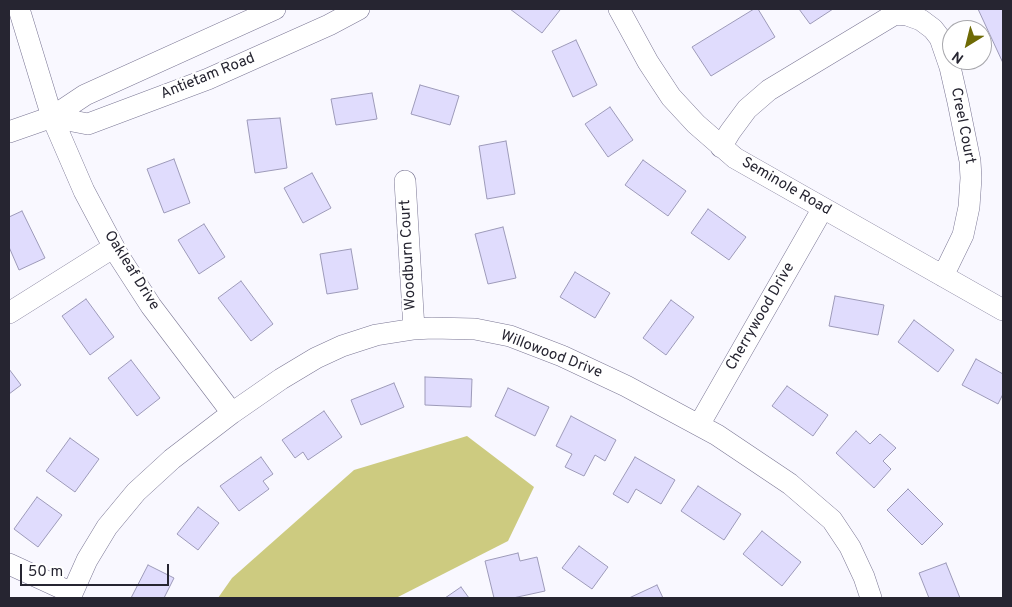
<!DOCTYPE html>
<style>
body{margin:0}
#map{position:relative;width:1012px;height:607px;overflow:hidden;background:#f9f8ff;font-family:Overpass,sans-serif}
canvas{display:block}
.frame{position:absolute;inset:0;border:10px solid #262531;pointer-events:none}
.north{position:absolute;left:942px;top:20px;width:50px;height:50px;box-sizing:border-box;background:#fff;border:1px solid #a8a8ad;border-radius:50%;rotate:216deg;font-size:14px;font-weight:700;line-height:20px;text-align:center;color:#262531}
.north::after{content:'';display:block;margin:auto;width:18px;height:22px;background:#6e6a05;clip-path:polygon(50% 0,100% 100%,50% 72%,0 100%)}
.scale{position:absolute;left:20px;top:564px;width:149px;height:22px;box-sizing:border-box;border:2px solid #262531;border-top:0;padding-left:6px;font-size:15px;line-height:18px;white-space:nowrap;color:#262531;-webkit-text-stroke:4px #fff;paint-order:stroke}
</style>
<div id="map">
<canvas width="1012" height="607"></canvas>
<div class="frame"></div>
<div class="north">N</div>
<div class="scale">50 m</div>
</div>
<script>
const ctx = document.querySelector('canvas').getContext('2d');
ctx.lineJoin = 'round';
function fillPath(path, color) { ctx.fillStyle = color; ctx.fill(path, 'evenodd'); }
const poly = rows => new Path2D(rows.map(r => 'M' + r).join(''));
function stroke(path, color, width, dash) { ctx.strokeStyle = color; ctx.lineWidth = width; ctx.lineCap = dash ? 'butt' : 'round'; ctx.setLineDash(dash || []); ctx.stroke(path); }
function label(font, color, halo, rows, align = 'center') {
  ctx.font = font + ' Overpass,sans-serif'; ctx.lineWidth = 4.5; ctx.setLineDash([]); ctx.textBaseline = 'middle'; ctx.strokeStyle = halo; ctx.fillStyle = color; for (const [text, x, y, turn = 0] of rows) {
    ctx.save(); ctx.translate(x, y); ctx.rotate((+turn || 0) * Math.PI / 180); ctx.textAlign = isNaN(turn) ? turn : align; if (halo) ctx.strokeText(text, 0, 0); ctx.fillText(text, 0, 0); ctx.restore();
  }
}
const forest = poly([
 [467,436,534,487,508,541,396,598,218,598,232,578,354,470]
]);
const building = poly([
 [510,9,558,9,560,10,542,33,510,9],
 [754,9,758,9,775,37,711,76,692,47,754,9],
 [799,9,833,9,810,24,799,9],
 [978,9,1003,9,1003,63,978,9],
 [576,40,597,85,573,97,552,51,576,40],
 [420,85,459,96,450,125,411,114,420,85],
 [372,93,377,119,336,125,331,99,372,93],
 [610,107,633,140,608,157,585,124,610,107],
 [280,118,287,168,255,173,247,120,280,118],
 [506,141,515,194,487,199,479,146,506,141],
 [174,159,190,203,164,213,147,169,174,159],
 [643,160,686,191,668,216,625,185,643,160],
 [312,173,331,208,303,223,284,188,312,173],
 [708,209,746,237,729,260,691,233,708,209],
 [22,211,45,258,19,270,9,247,9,217,22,211],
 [204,224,225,257,199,274,178,240,204,224],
 [503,227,516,278,488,284,475,234,503,227],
 [351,249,358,289,327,294,320,254,351,249],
 [575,272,610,293,595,318,560,297,575,272],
 [241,281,273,324,251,341,218,298,241,281],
 [835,296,884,305,878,335,829,326,835,296],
 [86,299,114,337,90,355,62,316,86,299],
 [671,300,694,317,666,355,643,338,671,300],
 [914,320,954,350,938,372,898,342,914,320],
 [976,359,1003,374,1003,394,998,404,962,385,976,359],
 [131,360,160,398,137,416,108,378,131,360],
 [9,369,21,385,9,394,9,369],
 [425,377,472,379,471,407,425,405,425,377],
 [394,383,404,407,361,425,351,400,394,383],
 [787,386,828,415,813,436,772,406,787,386],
 [508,388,549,407,535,436,495,416,508,388],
 [324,411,342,437,308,460,303,452,295,458,282,440,324,411],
 [571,416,616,440,605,461,595,455,584,476,565,467,572,454,556,446,571,416],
 [856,431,870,444,880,434,896,448,883,461,891,469,874,488,836,453,856,431],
 [70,438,99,459,75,492,46,471,70,438],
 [261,457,273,474,263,481,269,489,239,511,220,486,261,457],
 [635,457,675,480,661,504,636,489,628,503,613,494,635,457],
 [698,486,741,514,724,540,681,511,698,486],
 [908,489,943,524,922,545,887,510,908,489],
 [37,497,62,515,38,547,14,529,37,497],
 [198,507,219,523,198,550,177,534,198,507],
 [762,531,801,562,782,586,743,554,762,531],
 [579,546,608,567,592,589,562,568,579,546],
 [518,553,520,561,537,557,545,591,513,598,494,598,485,561,518,553],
 [946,563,960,598,929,598,919,573,946,563],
 [148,565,174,578,164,598,131,598,148,565],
 [657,585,663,598,629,598,657,585],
 [461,587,469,598,445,598,461,587]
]);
const minor = poly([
 [19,9,52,117,84,191,118,255,151,306,232,413],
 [619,9,648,62,671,97,696,124,735,158,1003,310],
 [52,117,88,124,208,79,329,25,359,9],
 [9,132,52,117,85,95,275,9],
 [721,147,730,132,747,109,769,90,895,14,907,15,921,20,933,29,940,38,950,67,958,102,970,161,971,178,969,207,963,235,943,276],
 [405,181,414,329],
 [9,313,114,247],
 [699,425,823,208],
 [9,564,72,593],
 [70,598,87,560,107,527,136,492,172,459,232,413,281,379,316,358,342,346,376,335,414,329,432,328,475,329,510,336,562,356,626,386,717,435,790,484,832,520,850,547,864,577,871,598]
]);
const streetNames = [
 ["Antietam Road",208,77,-22],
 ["Creel Court",962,126,79],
 ["Seminole Road",786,187,30],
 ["Woodburn Court",409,255,-93],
 ["Oakleaf Drive",131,271,58],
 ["Cherrywood Drive",761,317,-60],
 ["Willowood Drive",551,355,21]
];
fillPath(forest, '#cdcb80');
fillPath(building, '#e0dcfd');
stroke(building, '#9d9ab9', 1);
stroke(minor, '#7a7694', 22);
stroke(minor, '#fff', 21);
label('15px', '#262531', '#fff', streetNames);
</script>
